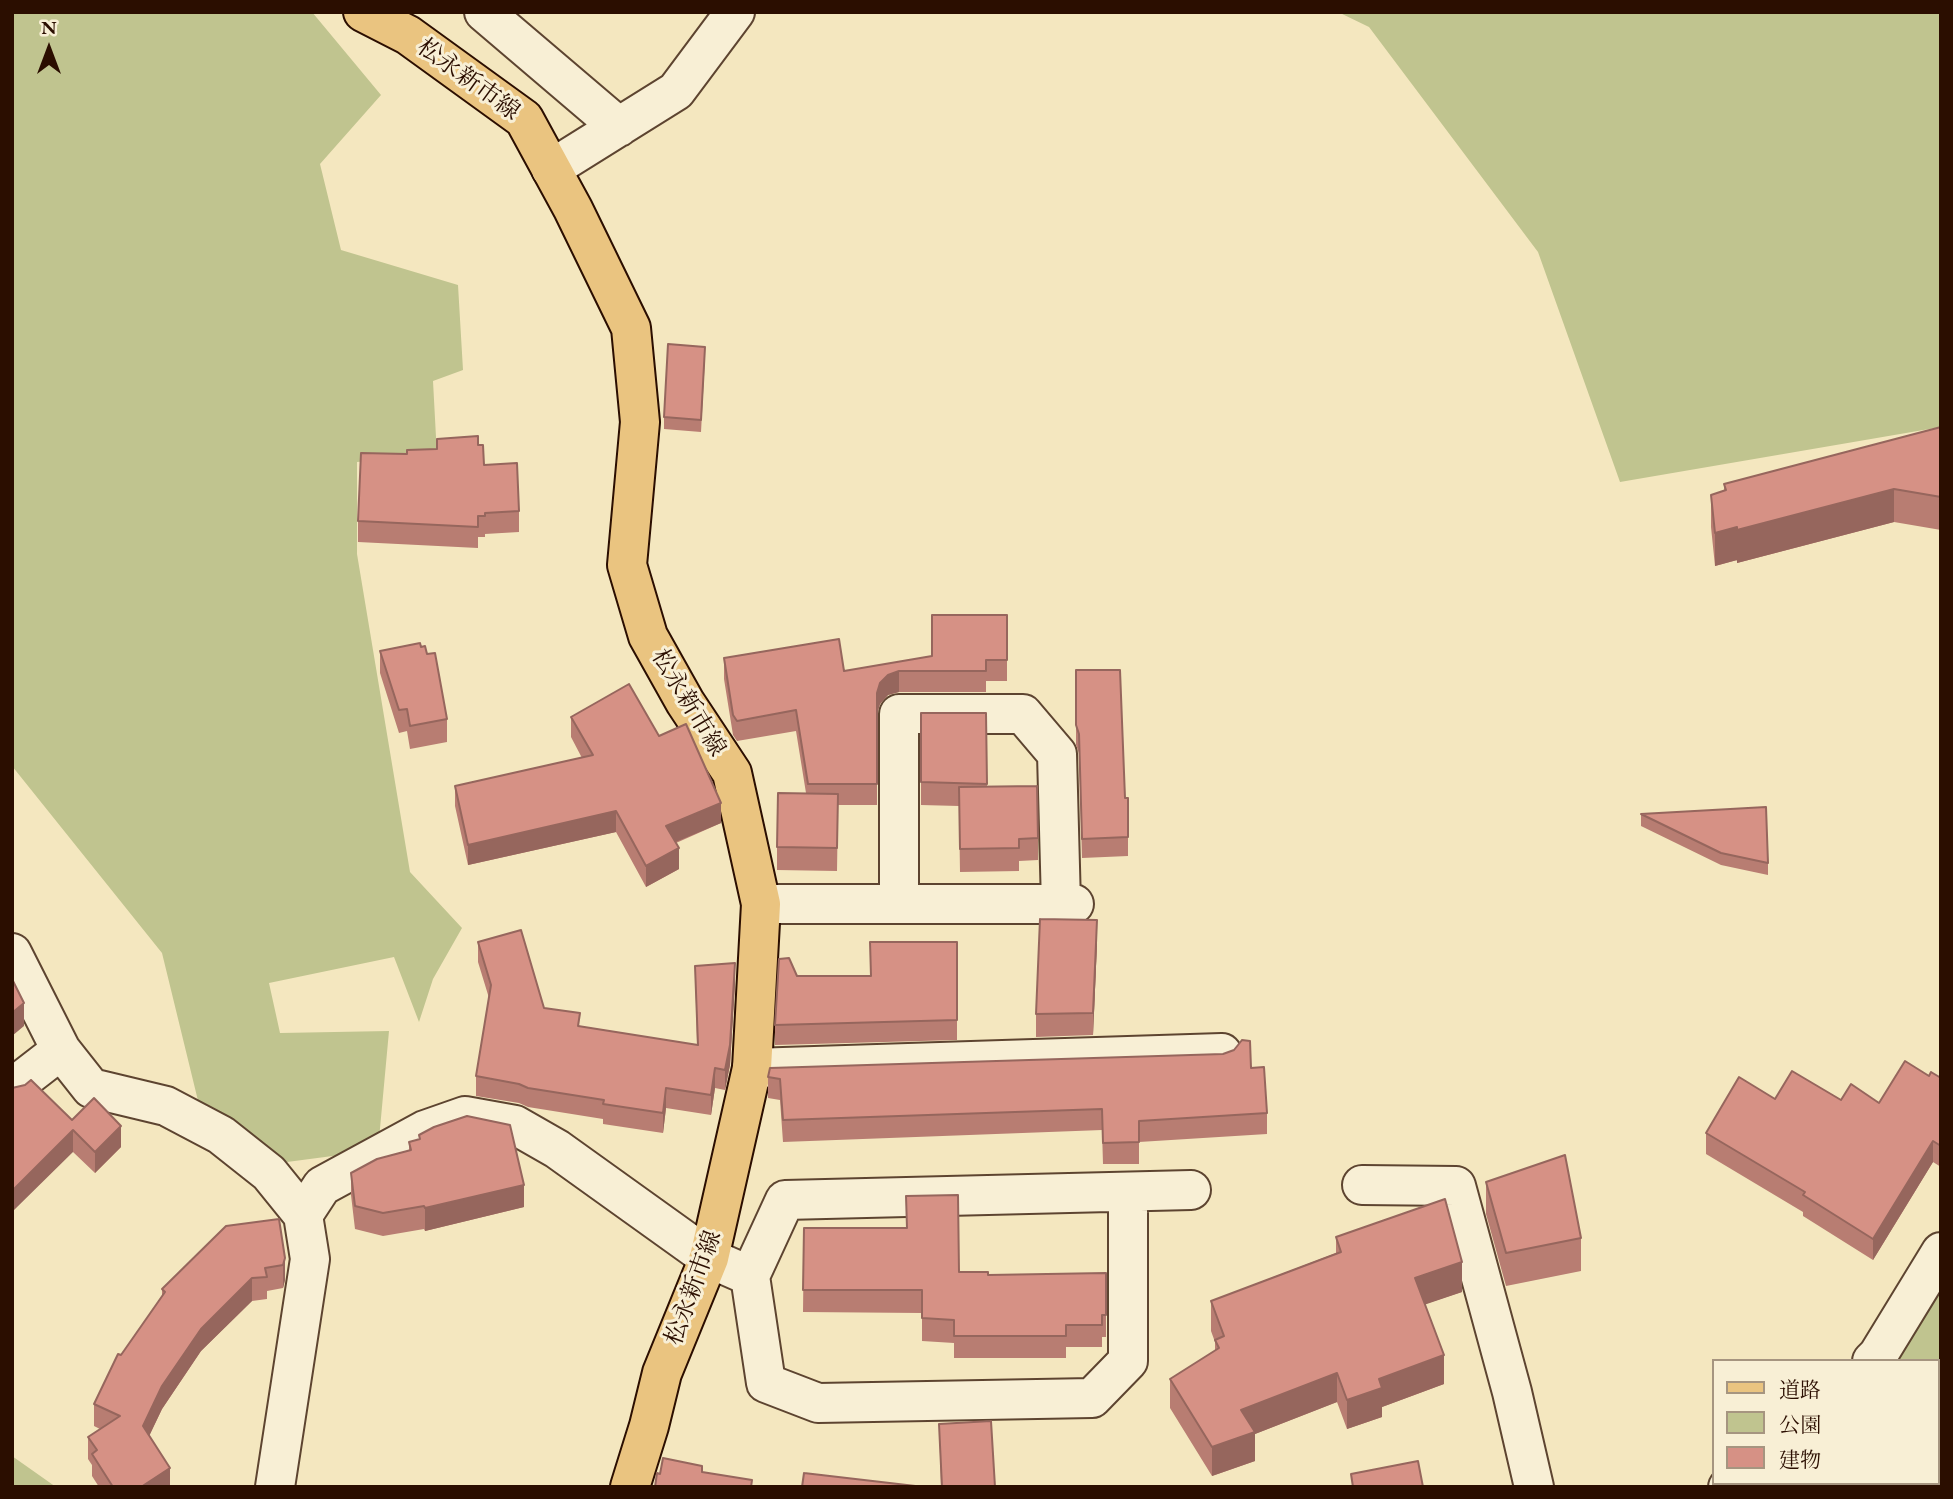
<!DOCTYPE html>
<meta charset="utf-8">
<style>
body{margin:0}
#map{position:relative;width:1953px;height:1499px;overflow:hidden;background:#f4e7bf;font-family:"EB Garamond","Noto Serif JP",serif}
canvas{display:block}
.frame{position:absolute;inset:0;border:14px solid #2b0e00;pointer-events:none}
.legend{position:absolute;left:1712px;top:1359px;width:228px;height:126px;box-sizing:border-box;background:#f8efd5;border:2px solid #a69580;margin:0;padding:9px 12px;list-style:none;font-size:21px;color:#2b0e00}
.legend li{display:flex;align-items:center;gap:14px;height:35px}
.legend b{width:35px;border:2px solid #a69580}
.north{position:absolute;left:14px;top:14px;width:70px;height:70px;-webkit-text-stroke:5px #f8efd5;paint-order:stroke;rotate:0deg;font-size:19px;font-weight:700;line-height:28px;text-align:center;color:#2b0e00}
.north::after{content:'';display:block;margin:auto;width:24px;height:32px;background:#2b0e00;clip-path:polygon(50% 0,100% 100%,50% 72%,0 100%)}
</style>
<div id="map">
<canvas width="1953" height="1499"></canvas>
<div class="frame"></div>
<ul class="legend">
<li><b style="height:9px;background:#eac480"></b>道路</li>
<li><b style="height:19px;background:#c0c48f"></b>公園</li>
<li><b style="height:19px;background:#d69185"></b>建物</li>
</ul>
<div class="north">N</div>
</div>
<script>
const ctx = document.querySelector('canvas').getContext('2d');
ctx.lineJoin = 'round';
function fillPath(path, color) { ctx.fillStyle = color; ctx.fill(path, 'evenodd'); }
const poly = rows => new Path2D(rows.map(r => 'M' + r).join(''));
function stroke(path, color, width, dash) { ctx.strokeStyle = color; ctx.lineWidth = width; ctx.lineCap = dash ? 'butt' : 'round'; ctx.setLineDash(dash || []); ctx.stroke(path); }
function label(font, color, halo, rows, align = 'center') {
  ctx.font = font + ' "EB Garamond","Noto Serif JP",serif'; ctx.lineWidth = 6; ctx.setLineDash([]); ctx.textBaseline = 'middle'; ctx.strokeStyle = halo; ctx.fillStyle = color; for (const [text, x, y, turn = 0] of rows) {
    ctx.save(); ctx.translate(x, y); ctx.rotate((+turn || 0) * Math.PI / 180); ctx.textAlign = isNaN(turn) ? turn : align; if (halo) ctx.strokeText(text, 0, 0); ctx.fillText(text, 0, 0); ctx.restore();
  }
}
const green = poly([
 [12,12,312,12,381,95,320,164,341,250,458,285,463,370,433,381,437,456,357,462,357,554,410,872,462,928,433,979,419,1022,394,957,269,983,280,1033,389,1031,378,1150,287,1162,201,1113,162,953,12,766],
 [1338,12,1941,12,1941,427,1620,482,1538,252,1369,27],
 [1941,1280,1941,1487,1767,1487,1771,1483,1937,1483,1937,1361,1885,1361],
 [12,1456,56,1487,12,1487]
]);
const minor = poly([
 [484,12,619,127],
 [551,169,676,91,735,12],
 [761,904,1074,904],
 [899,904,899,714,1023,714,1057,754,1061,904],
 [12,953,61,1050,91,1088,166,1106,221,1135,269,1173,303,1215,310,1259,275,1487],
 [752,1068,1222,1053],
 [12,1088,61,1050],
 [1362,1185,1456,1186,1512,1392,1534,1487],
 [303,1215,322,1186,425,1130,465,1116,515,1125,557,1149,709,1258,750,1276,785,1200,1191,1190],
 [750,1276,766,1383,818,1403,1092,1398,1128,1361,1128,1192],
 [1872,1361,1878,1355,1941,1252],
 [1728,1487,1732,1483]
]);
const major = poly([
 [363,12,408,35,524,119,573,209,631,328,640,422,627,565,648,636,685,702,732,773,761,904,752,1068,709,1258,662,1373,649,1426,630,1487]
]);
const wall = poly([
 [705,358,701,432,664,429,664,417],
 [1941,427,1941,530,1894,522,1737,563,1737,560,1715,566,1711,527,1711,495,1724,491,1724,484],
 [478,445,484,465,519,511,519,532,485,534,485,537,478,537,478,548,358,542,358,521,407,454],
 [1007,615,1007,681,986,681,986,692,899,692,888,695,880,704,877,714,877,805,838,805,837,871,777,870,777,847,806,793,796,731,737,741,733,735,724,679,724,658,844,671,932,656],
 [421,647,447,719,447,742,410,749,407,731,399,733,380,673,380,651],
 [1076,670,1125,798,1128,798,1128,856,1082,858,1079,753,1076,745],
 [921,713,986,713,987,786,1038,838,1038,860,1019,861,1019,871,960,872,959,806,921,805],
 [571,717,659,736,721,823,676,843,679,869,646,887,616,832,468,865,455,806,455,786,582,758,571,737],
 [1641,814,1768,863,1768,875,1721,865,1641,826],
 [478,942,544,1008,580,1026,697,1045,695,966,735,983,730,1065,725,1090,715,1088,711,1115,666,1108,663,1133,603,1124,603,1119,528,1107,519,1103,476,1096,476,1076,489,998,478,962],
 [957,942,957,1040,775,1045,775,1025,797,976,871,976],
 [1097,943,1093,1035,1036,1037,1036,1014],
 [1251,1068,1267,1113,1267,1134,1139,1142,1139,1164,1103,1164,1102,1130,783,1142,780,1100,768,1098,768,1077],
 [1929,1076,1941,1078,1941,1167,1933,1162,1873,1260,1803,1216,1803,1212,1706,1154,1706,1133,1775,1099,1841,1100,1879,1103],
 [72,1120,121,1147,95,1173,73,1152],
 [419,1135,524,1207,425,1231,424,1229,383,1236,355,1229,351,1195,351,1173,409,1150,409,1142,419,1140],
 [1486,1182,1581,1238,1581,1271,1506,1286,1486,1214],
 [804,1228,959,1272,988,1275,1106,1273,1106,1337,1102,1337,1102,1347,1066,1347,1066,1358,954,1358,954,1343,922,1341,922,1313,803,1312],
 [1336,1237,1462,1292,1425,1304,1444,1384,1382,1407,1382,1417,1347,1429,1337,1402,1255,1434,1255,1461,1212,1476,1170,1408,1170,1379,1215,1351,1215,1342,1211,1331,1211,1301,1336,1253],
 [285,1258,285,1280,283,1288,267,1291,267,1299,252,1301,201,1351,162,1409,149,1436,170,1487,99,1487,92,1476,92,1465,88,1459,88,1437,100,1429,94,1426,94,1404,121,1355,162,1296,162,1289],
 [939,1424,995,1487,941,1487]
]);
const shadedWall = poly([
 [1894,489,1894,522,1737,563,1737,530],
 [1737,527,1737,560,1715,566,1715,533],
 [899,671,899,692,888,695,880,704,877,714,877,693,880,683,888,675],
 [721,803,721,823,666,846,666,826],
 [616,811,616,832,468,865,468,845],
 [679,848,679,869,646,887,646,866],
 [1097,920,1097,943,1093,1035,1093,1013],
 [735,963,735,983,730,1065,725,1090,725,1070],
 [24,1003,24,1026,12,1036,12,1013],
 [715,1068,715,1088,711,1115,711,1095],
 [666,1088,666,1108,663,1133,663,1113],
 [121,1126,121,1147,95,1173,95,1152],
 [73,1130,73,1152,12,1212,12,1191],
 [1933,1141,1933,1162,1873,1260,1873,1239],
 [524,1185,524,1207,425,1231,425,1208],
 [285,1258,285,1280,283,1288,283,1265],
 [1462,1262,1462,1292,1415,1308,1415,1278],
 [252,1278,252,1301,201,1351,162,1409,143,1449,143,1426,162,1386,201,1329],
 [1444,1355,1444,1384,1382,1407,1382,1417,1347,1429,1347,1400,1379,1379],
 [1337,1373,1337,1402,1255,1434,1255,1461,1212,1476,1212,1447,1241,1410],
 [170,1468,170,1487,141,1487]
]);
const building = poly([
 [668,344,705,347,701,420,664,417,668,344],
 [1941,427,1941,497,1894,489,1737,530,1737,527,1715,533,1711,495,1726,490,1724,484,1941,427],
 [478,436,478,445,483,445,484,465,517,463,519,511,485,513,485,516,478,516,478,527,358,521,361,453,407,454,407,450,437,449,437,439,478,436],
 [932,615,1007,615,1007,660,986,660,986,671,899,671,888,675,880,683,877,693,877,784,808,784,796,710,737,721,733,715,724,658,839,639,844,671,932,656,932,615],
 [420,643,421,647,425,646,427,654,435,653,447,719,410,726,407,709,399,710,380,651,420,643],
 [1076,670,1120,670,1125,798,1128,798,1128,837,1082,839,1079,734,1076,725,1076,670],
 [629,684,659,736,686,724,721,803,666,826,679,848,646,866,616,811,468,845,455,786,593,755,571,717,629,684],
 [921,713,986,713,987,784,921,782,921,713],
 [1037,786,1038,838,1019,839,1019,848,960,849,959,787,1037,786],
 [778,793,838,794,837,848,777,847,778,793],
 [1766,807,1768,863,1721,853,1641,814,1766,807],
 [1040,919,1097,920,1093,1013,1036,1014,1040,919],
 [521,930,544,1008,580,1013,578,1026,698,1045,695,966,735,963,730,1045,725,1070,715,1068,711,1095,666,1088,663,1113,603,1104,604,1100,528,1088,519,1084,476,1076,491,985,478,942,521,930],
 [870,942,957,942,957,1020,775,1025,779,959,789,958,797,976,871,976,870,942],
 [12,979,24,1003,12,1013,12,979],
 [1242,1040,1250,1041,1251,1068,1264,1067,1267,1113,1139,1121,1139,1142,1103,1143,1102,1109,783,1120,780,1079,768,1077,770,1068,1223,1054,1234,1050,1242,1040],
 [1905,1061,1929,1076,1931,1072,1941,1078,1941,1146,1933,1141,1873,1239,1803,1195,1805,1192,1706,1133,1739,1077,1775,1099,1792,1071,1841,1100,1851,1084,1879,1103,1905,1061],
 [31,1080,72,1120,94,1098,121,1126,95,1152,73,1130,12,1191,12,1088,25,1085,31,1080],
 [467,1116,510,1125,524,1185,425,1208,424,1206,383,1213,355,1206,351,1173,377,1159,411,1150,409,1142,420,1139,419,1135,434,1127,467,1116],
 [1565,1155,1581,1238,1506,1253,1486,1182,1565,1155],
 [958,1195,959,1272,988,1272,988,1275,1106,1273,1106,1315,1102,1315,1102,1325,1066,1325,1066,1336,954,1336,954,1320,922,1318,922,1290,803,1290,804,1228,907,1228,906,1196,958,1195],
 [1445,1199,1462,1262,1415,1278,1444,1355,1379,1379,1382,1388,1347,1400,1337,1373,1241,1410,1255,1432,1212,1447,1170,1379,1219,1348,1215,1340,1224,1336,1211,1301,1341,1252,1336,1237,1445,1199],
 [279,1219,285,1258,283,1265,265,1268,267,1277,252,1278,201,1329,162,1386,143,1426,170,1468,141,1487,113,1487,92,1454,97,1450,88,1437,120,1416,94,1404,118,1354,121,1355,165,1292,162,1289,226,1226,279,1219],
 [991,1421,995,1487,942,1487,939,1424,991,1421],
 [663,1458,702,1466,702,1472,752,1480,751,1487,655,1487,657,1473,660,1474,663,1458],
 [1418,1461,1423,1487,1353,1487,1351,1474,1418,1461],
 [804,1473,924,1487,802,1487,804,1473]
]);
const streetNames = [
 ["松永新市線",468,80,36],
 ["松永新市線",688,703,59],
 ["松永新市線",694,1288,-70]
];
fillPath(green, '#c0c48f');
stroke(minor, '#5d4430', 42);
stroke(major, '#2b0e00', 42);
stroke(minor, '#f8efd5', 38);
stroke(major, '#eac480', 38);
fillPath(wall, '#b87d72');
fillPath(shadedWall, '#96665d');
fillPath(building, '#d69185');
stroke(building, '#96665d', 2);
label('24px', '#2b0e00', '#f8efd5', streetNames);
</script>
